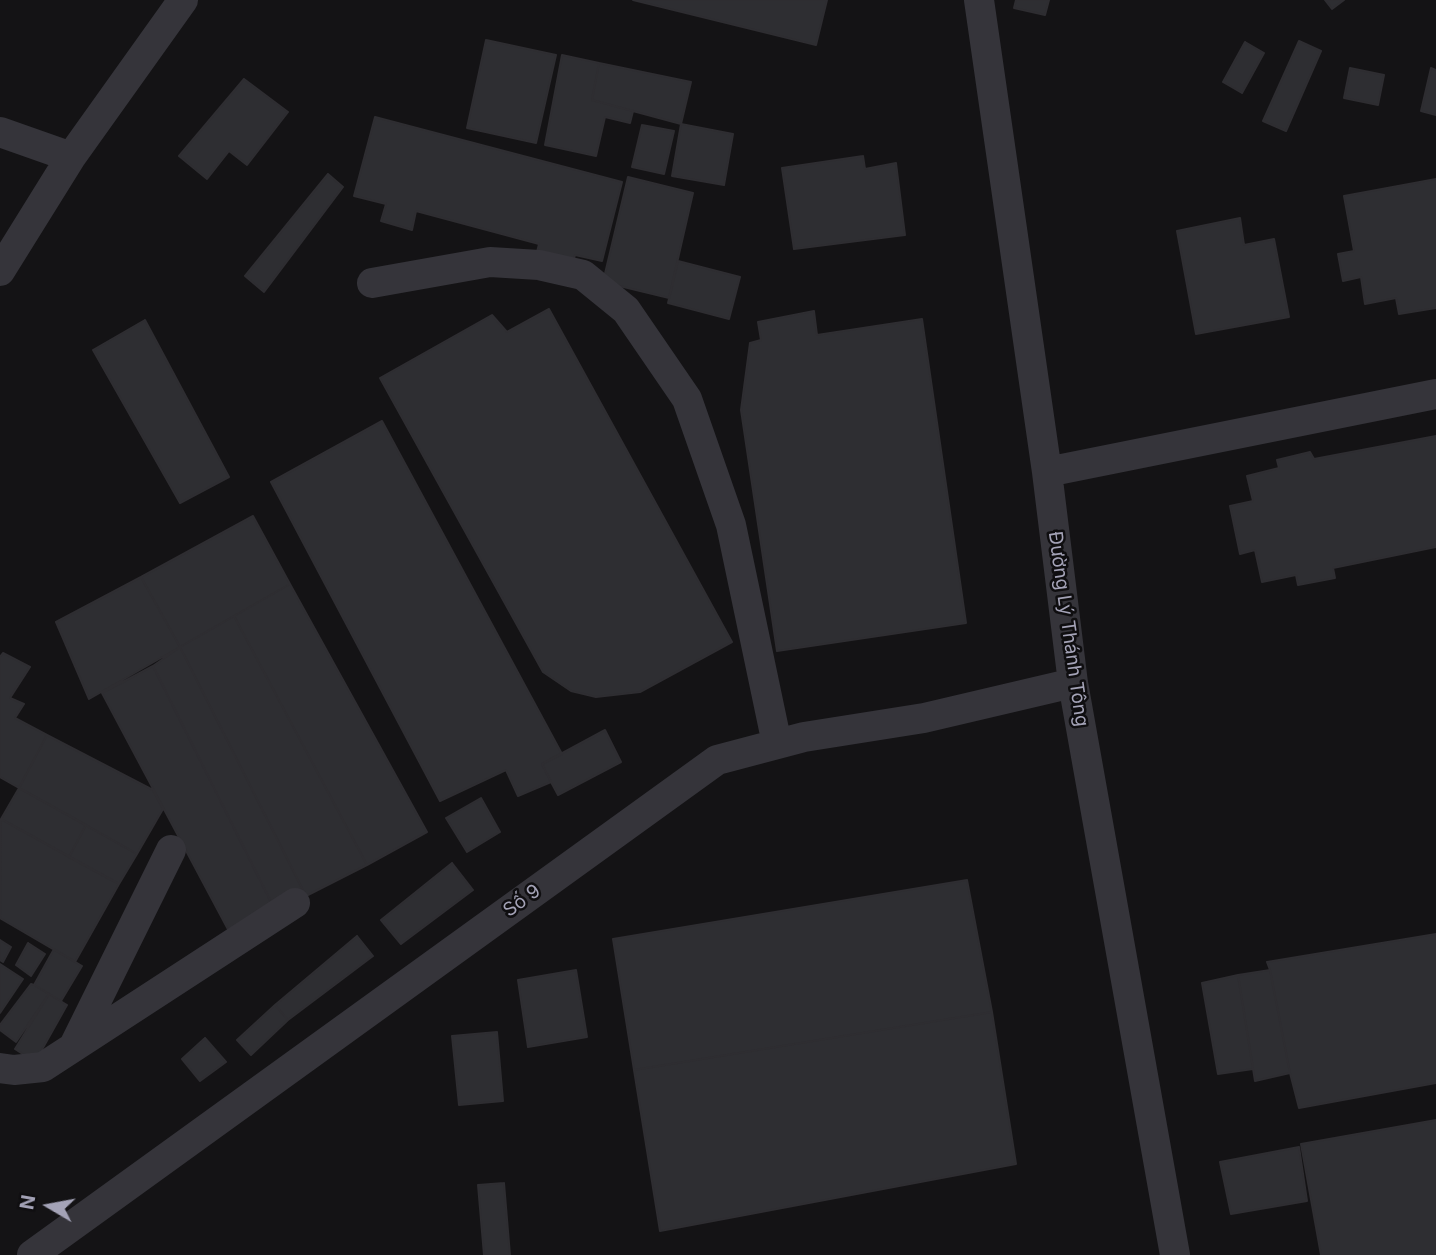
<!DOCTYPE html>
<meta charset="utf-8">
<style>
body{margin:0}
#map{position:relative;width:1436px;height:1255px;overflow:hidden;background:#141315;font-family:Inter,sans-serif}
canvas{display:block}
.north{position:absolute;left:14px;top:1171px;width:70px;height:70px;-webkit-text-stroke:5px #0f0e10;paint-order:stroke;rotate:280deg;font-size:19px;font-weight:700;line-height:28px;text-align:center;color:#a4a3b7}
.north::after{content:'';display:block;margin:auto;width:24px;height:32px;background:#a4a3b7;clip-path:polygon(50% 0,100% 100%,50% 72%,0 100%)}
</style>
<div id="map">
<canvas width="1436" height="1255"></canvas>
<div class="north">N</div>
</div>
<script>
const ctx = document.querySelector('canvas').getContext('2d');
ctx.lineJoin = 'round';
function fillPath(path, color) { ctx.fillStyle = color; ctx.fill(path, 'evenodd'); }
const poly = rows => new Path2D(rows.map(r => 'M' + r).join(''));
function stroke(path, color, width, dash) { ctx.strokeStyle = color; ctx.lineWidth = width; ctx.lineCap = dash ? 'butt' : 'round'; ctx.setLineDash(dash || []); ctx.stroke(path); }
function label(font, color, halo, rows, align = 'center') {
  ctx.font = font + ' Inter,sans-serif'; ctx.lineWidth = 5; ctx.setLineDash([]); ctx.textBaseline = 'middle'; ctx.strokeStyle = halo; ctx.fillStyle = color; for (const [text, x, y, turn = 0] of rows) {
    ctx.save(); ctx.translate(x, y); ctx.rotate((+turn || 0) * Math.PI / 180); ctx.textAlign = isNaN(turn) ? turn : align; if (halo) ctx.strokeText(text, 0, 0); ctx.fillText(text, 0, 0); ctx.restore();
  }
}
const building = poly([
 [633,0,827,0,816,45,633,0],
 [1016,0,1049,0,1045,15,1014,8,1016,0],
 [1325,0,1344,0,1332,9,1325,0],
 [486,40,556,55,536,143,467,128,486,40],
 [1299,41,1321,51,1286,131,1263,121,1299,41],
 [1245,42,1264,53,1242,93,1223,82,1245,42],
 [562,55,599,63,592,100,633,111,630,123,605,117,596,156,545,145,562,55],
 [599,63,691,82,681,124,592,100,599,63],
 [1350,68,1384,75,1378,105,1344,98,1350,68],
 [1431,68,1436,70,1436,115,1421,111,1431,68],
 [244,79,288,112,247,165,229,151,207,179,179,156,244,79],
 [375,117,622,182,602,261,575,255,572,266,536,256,539,244,416,211,412,230,381,221,386,204,354,196,375,117],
 [681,124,733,134,724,185,672,176,681,124],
 [642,125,674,131,664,174,632,167,642,125],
 [863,156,865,169,896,163,905,235,794,249,782,168,863,156],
 [328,174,343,187,264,292,245,276,328,174],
 [628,177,693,193,669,298,603,282,628,177],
 [1436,179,1436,308,1399,314,1396,298,1365,304,1361,277,1343,281,1338,254,1354,251,1344,196,1436,179],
 [1240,218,1244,245,1274,239,1289,317,1196,334,1177,231,1240,218],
 [678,261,740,277,729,319,668,303,678,261],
 [549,309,732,642,640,692,596,697,571,691,543,672,380,378,492,315,507,332,549,309],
 [814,311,817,335,922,319,966,623,777,651,741,410,750,343,761,340,758,322,814,311],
 [145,320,229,477,180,503,93,350,145,320],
 [382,421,562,754,542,764,551,782,518,796,506,770,440,801,271,482,382,421],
 [1436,436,1436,547,1333,568,1335,578,1298,585,1296,575,1262,582,1255,550,1240,554,1230,506,1253,501,1247,476,1279,468,1277,460,1310,452,1314,459,1436,436],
 [253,516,290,584,180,647,141,577,253,516],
 [141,577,180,647,89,699,56,622,141,577],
 [290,584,427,832,367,865,234,616,290,584],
 [234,616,367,865,306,896,180,647,234,616],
 [180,647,306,896,276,912,153,666,180,647],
 [3,653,30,667,10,698,24,704,15,718,47,735,19,788,0,777,0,657,3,653],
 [153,666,276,912,231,935,102,693,153,666],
 [605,730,621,762,558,795,551,782,542,764,605,730],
 [47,735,153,790,163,809,137,854,19,788,47,735],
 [19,788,86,825,69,857,1,819,19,788],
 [481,798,500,832,467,852,446,818,481,798],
 [1,819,119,884,75,962,0,918,1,819],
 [86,825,137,854,119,884,69,857,86,825],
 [452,863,473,890,401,944,381,920,452,863],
 [967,880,992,1012,634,1070,613,939,967,880],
 [1436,934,1436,1083,1299,1108,1290,1073,1270,970,1267,962,1436,934],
 [357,936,373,956,288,1020,275,1005,357,936],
 [0,940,11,947,3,962,0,960,0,940],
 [28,943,45,954,31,976,16,965,28,943],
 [54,949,82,966,61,1001,34,985,54,949],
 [0,964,23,979,0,1013,0,964],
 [576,970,587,1037,528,1047,518,980,576,970],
 [1270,970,1290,1073,1255,1081,1238,975,1270,970],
 [1238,975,1253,1069,1218,1074,1202,983,1238,975],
 [31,984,34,985,49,994,16,1042,0,1030,0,1025,31,984],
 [49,994,67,1005,35,1062,15,1049,49,994],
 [275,1005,288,1020,251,1055,237,1040,275,1005],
 [992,1012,1016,1164,660,1231,634,1070,992,1012],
 [497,1032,503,1101,459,1105,452,1036,497,1032],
 [205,1038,226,1062,200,1081,182,1059,205,1038],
 [1436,1120,1436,1255,1321,1255,1301,1144,1436,1120],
 [1299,1147,1307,1201,1231,1214,1220,1162,1299,1147],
 [504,1183,510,1255,484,1255,478,1185,504,1183]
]);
const minor = poly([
 [979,0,1047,472,1073,683,1175,1255],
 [0,132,71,157],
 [0,271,71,157,183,0],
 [372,283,490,262,539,265,583,275,626,310,687,399,731,525,777,744],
 [1047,472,1436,394],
 [75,1044,171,850],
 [0,1068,14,1070,43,1067,295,903],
 [32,1255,717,760,804,737,924,718,1073,683]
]);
const streetNames = [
 ["Đường Lý Thánh Tông",1068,629,82],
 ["Số 9",522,901,-36]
];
fillPath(building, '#2e2e32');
stroke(building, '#2e2d31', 2);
stroke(minor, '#35343a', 30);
label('19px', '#a4a3b7', '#0f0e10', streetNames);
</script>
